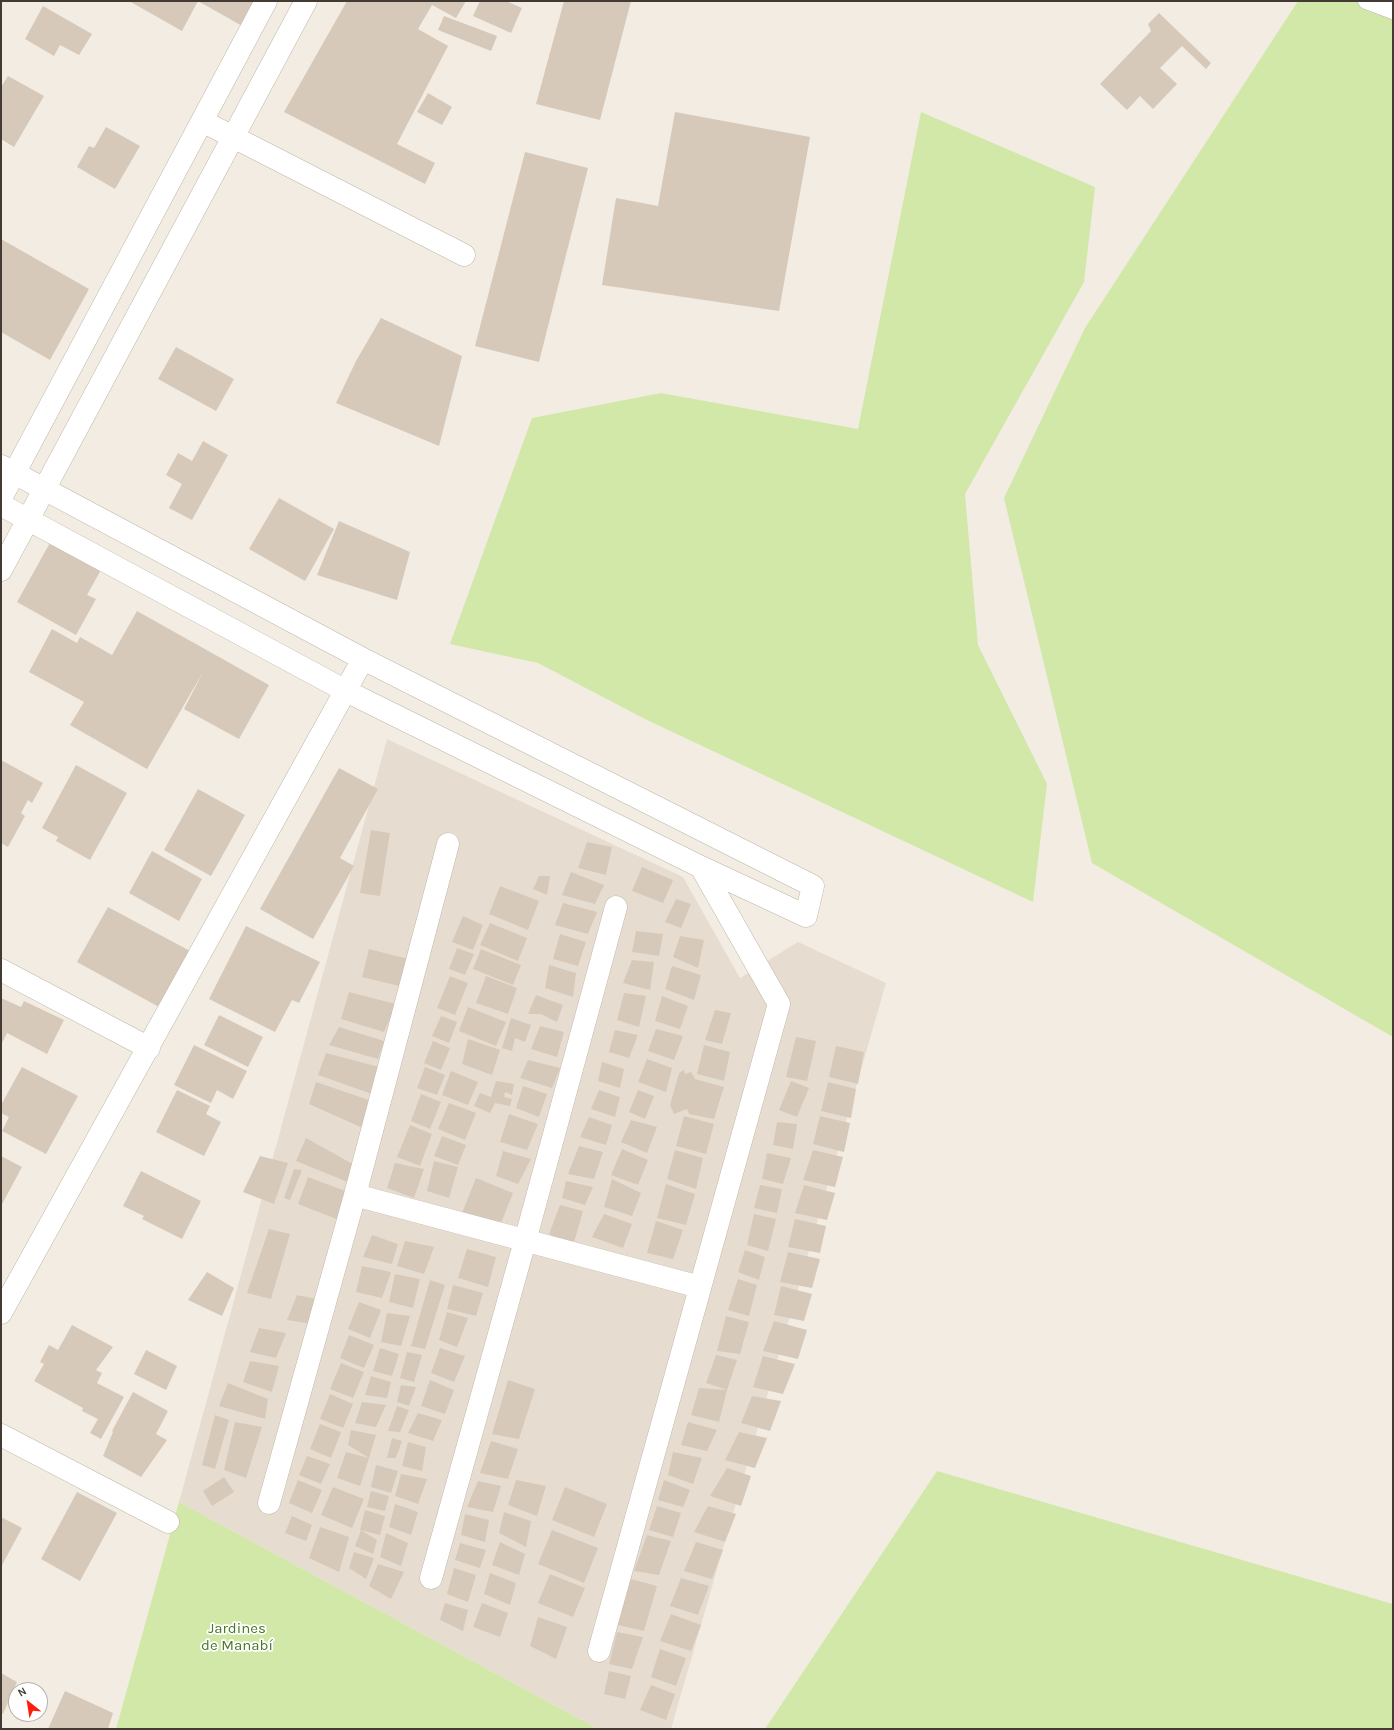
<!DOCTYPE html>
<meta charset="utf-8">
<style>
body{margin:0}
#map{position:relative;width:1394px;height:1730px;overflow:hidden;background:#f2ece2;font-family:Karla,sans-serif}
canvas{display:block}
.frame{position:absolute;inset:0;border:2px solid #433b33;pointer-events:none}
.north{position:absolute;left:8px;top:1682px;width:40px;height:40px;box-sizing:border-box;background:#fff;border:1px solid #b4b1ad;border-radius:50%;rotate:330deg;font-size:11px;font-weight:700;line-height:16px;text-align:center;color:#433b33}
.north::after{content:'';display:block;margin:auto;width:14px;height:18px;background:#ff1d0c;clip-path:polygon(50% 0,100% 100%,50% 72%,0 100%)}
</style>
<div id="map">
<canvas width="1394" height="1730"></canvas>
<div class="frame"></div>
<div class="north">N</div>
</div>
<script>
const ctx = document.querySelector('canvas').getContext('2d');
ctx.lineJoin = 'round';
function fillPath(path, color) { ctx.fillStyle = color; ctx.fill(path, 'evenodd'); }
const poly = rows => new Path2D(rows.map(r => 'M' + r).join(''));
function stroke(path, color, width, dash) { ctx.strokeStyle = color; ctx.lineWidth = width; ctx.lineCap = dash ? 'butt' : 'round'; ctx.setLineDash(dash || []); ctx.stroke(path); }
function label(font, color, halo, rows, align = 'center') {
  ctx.font = font + ' Karla,sans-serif'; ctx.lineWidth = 3.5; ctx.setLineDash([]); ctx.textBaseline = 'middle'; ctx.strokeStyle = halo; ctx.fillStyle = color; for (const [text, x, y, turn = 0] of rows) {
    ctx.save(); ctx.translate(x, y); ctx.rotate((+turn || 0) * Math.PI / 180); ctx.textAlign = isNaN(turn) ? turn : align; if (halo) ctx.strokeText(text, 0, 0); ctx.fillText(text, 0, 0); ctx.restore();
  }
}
const residential = poly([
 [387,739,683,877,740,978,798,942,886,983,671,1729,598,1729,179,1502]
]);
const green = poly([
 [1298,1,1356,1,1393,13,1393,1037,1092,863,1004,498,1085,328],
 [921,112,1095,187,1084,282,965,494,978,645,1047,784,1033,902,645,719,538,663,450,644,532,418,661,393,858,429],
 [937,1471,1393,1604,1393,1729,765,1729],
 [179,1502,598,1729,116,1729]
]);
const building = poly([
 [129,1,259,1,244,27,198,1,182,31],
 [347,1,466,1,456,18,432,5,418,29,448,46,397,144,435,163,425,184,284,112],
 [480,1,506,1,522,8,511,33,473,16],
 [564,1,631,1,600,120,536,104],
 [43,6,92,34,79,55,60,45,54,56,25,39],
 [1159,13,1211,63,1206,69,1182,46,1160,68,1177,84,1153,109,1140,96,1127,110,1100,84,1151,31,1148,24],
 [444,16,497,36,491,51,438,30],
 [8,76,44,96,14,147,1,139,1,87],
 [428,93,452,107,442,125,417,112],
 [675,112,810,137,779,311,602,285,616,198,658,206],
 [106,127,140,146,115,189,77,167,89,146,94,148],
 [525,152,588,168,539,362,475,346],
 [1,239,89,289,50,360,1,332],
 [381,318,462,356,439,446,336,403,356,361],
 [176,347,234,379,216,411,158,379],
 [203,441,228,455,192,520,169,508,182,484,166,475,178,453,192,461],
 [279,498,334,529,305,581,249,549],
 [339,521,410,552,397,600,317,575],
 [51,541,102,568,87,595,96,599,76,635,17,602],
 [137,611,269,685,239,739,184,709,203,672,147,769,70,725,84,702,29,672,52,629,77,643,80,637,112,655],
 [1,760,43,783,32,803,28,800,21,813,25,816,8,847,1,843],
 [76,765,127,793,90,860,56,841,58,837,42,828],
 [339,768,378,789,340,858,354,866,313,939,260,909],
 [198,789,245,815,211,876,164,850],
 [371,830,390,833,380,896,360,893],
 [587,842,612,847,606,875,578,868],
 [152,851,202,879,179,921,129,893],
 [642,867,673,880,663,903,632,891],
 [571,872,604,885,595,904,562,895],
 [539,876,550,876,547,895,533,889],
 [500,886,539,901,528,930,489,914],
 [676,899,691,904,681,928,665,922],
 [563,903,597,912,588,934,555,925],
 [108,907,190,951,159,1007,77,962],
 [463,916,483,925,473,950,452,942],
 [490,923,527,938,518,961,480,945],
 [246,926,320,962,299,1003,292,1000,275,1032,209,999],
 [636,931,663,934,659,956,632,952],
 [560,934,586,942,578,966,553,959],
 [680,936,704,940,698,968,673,957],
 [457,948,474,954,465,975,449,969],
 [369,949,412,960,403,987,362,977],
 [481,949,521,965,513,985,473,969],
 [632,960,654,962,650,990,623,983],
 [549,965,576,973,573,997,545,988],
 [672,966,701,975,694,1000,665,989],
 [450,976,468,983,455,1015,437,1008],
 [486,976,517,988,508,1014,476,1003],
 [349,992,396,1004,384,1032,341,1019],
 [624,993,646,996,639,1027,617,1020],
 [536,995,563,1005,557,1022,541,1014,528,1014],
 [662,996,688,1006,680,1029,655,1021],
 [1,998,21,1007,24,1001,64,1020,47,1054,7,1033,1,1045],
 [468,1007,506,1022,496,1046,459,1031],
 [715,1010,731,1013,722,1044,705,1040],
 [219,1015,263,1037,248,1067,204,1045],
 [441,1016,457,1022,449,1043,432,1036],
 [511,1018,531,1025,525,1042,515,1038,512,1051,502,1048],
 [540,1026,564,1032,557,1057,531,1049],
 [339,1027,384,1041,378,1059,329,1045],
 [656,1029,683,1036,674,1060,648,1051],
 [615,1030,638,1035,629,1058,609,1052],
 [796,1037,816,1041,807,1081,786,1077],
 [468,1039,500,1050,492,1075,462,1064],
 [433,1041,450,1048,441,1070,424,1063],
 [194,1045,247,1071,233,1099,217,1090,211,1103,174,1085],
 [704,1045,730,1052,724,1081,697,1074],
 [836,1046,864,1052,858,1084,829,1077],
 [326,1053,383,1068,372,1094,318,1075],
 [647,1059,672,1068,666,1092,638,1082],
 [528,1060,560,1068,552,1088,520,1078],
 [602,1062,624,1069,620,1088,598,1081],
 [22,1067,78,1096,46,1154,2,1131,9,1117,1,1113,1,1105],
 [425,1067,445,1075,437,1095,417,1088],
 [684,1070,685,1074,691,1072,695,1079,724,1087,714,1119,689,1114,687,1109,674,1114,670,1105,679,1073],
 [451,1071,478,1082,468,1105,442,1095],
 [496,1081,514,1084,512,1095,505,1092,504,1097,512,1099,510,1106,495,1103,490,1113,474,1106,480,1093,491,1097],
 [791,1081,809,1088,797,1117,779,1110],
 [316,1082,372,1101,365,1129,309,1104],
 [828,1082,856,1089,851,1118,821,1111],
 [523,1086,547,1094,539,1117,516,1108],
 [177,1090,210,1106,206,1114,221,1122,204,1156,156,1132],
 [599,1090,620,1097,615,1117,591,1109],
 [638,1090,654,1096,645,1119,629,1112],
 [421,1094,441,1102,430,1129,411,1121],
 [449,1103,476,1113,465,1140,438,1129],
 [509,1114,538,1124,527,1150,500,1142],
 [684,1116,714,1124,706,1154,676,1146],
 [820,1116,850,1123,844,1152,813,1144],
 [589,1117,612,1125,606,1145,580,1137],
 [631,1120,657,1127,647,1153,621,1142],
 [777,1122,797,1124,793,1149,773,1145],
 [410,1125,432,1134,420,1166,397,1157],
 [442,1136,466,1145,458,1165,434,1156],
 [306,1138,358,1167,350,1183,296,1161],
 [579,1146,603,1152,594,1179,568,1174],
 [622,1149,648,1160,638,1185,611,1175],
 [675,1150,703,1158,696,1189,667,1179],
 [813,1150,843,1157,835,1187,803,1180],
 [503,1151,531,1159,518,1184,496,1176],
 [767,1153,791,1158,783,1184,762,1179],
 [1,1156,22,1167,1,1206],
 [260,1156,288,1163,274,1204,243,1192],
 [434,1161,458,1167,449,1198,427,1191],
 [395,1163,424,1169,414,1198,387,1188],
 [294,1169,302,1170,290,1200,284,1198],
 [141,1171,201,1201,182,1239,142,1219,144,1216,123,1206],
 [308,1177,348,1192,339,1220,298,1204],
 [476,1178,513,1193,499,1228,462,1213],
 [612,1179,641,1193,632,1216,604,1207],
 [566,1181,593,1187,585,1205,562,1198],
 [666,1184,695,1194,686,1225,657,1218],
 [760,1185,782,1189,777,1213,754,1208],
 [804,1185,835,1193,827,1220,795,1213],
 [560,1205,583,1211,573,1246,549,1234],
 [604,1214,632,1224,623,1248,592,1237],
 [754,1214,776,1219,768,1251,747,1245],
 [795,1219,826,1226,820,1253,788,1247],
 [656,1221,683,1230,673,1259,647,1253],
 [269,1229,290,1234,271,1299,247,1293],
 [372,1235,398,1244,392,1264,363,1257],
 [405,1241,434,1247,424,1274,397,1266],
 [467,1249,496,1257,488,1287,458,1278],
 [745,1250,765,1257,759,1280,738,1272],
 [788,1252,820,1259,812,1288,780,1282],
 [362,1266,391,1272,382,1298,356,1292],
 [207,1272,234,1288,222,1316,188,1300],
 [395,1274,420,1279,413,1308,389,1302],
 [738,1279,757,1285,749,1316,728,1310],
 [430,1280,445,1285,425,1349,411,1346],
 [453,1285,483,1293,476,1316,447,1309],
 [781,1286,812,1294,804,1321,774,1315],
 [297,1295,317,1299,312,1324,287,1320],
 [359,1302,381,1310,370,1338,348,1329],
 [447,1312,468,1318,457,1347,439,1340],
 [387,1313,410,1316,401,1346,381,1342],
 [726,1316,749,1322,740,1354,717,1351],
 [774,1321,807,1330,798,1359,763,1351],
 [72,1325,113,1347,96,1370,102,1373,97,1383,124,1397,101,1439,90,1433,98,1419,82,1411,83,1408,34,1381,44,1364,40,1362,49,1345,58,1350],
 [259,1328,286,1333,276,1358,250,1352],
 [349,1335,374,1345,364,1368,340,1358],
 [380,1348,399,1354,392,1376,373,1371],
 [440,1348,465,1356,454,1382,431,1373],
 [146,1350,177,1366,166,1390,134,1374],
 [407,1352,422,1355,414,1382,400,1378],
 [716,1355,737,1360,727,1390,706,1383],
 [763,1356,795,1364,783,1394,753,1387],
 [250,1361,279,1366,272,1392,243,1382],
 [341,1363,364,1372,353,1398,330,1389],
 [371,1376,391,1382,387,1398,365,1395],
 [430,1380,454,1390,445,1414,421,1406],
 [508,1380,535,1389,519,1439,492,1434],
 [228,1383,268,1399,265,1419,219,1406],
 [401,1385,416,1387,409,1406,397,1402],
 [699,1388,727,1390,719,1422,691,1415],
 [133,1392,168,1411,156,1434,167,1440,141,1477,103,1456,113,1432,112,1431],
 [330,1394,353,1404,343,1428,320,1419],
 [752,1396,781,1401,770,1431,741,1423],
 [362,1402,386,1405,376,1427,355,1423],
 [397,1406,409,1410,400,1432,388,1431],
 [418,1413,442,1420,433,1441,408,1433],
 [215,1415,229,1420,215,1469,202,1465],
 [235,1422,262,1427,246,1478,224,1470],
 [688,1422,717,1430,707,1451,681,1445],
 [320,1424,341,1432,331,1458,310,1449],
 [351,1430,376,1435,369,1458,348,1445],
 [739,1432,767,1438,755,1468,725,1460],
 [392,1438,402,1441,396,1458,387,1458],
 [491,1441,518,1449,508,1479,480,1473],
 [408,1442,426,1447,422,1471,402,1466],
 [346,1452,369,1458,360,1486,337,1478],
 [673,1452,702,1458,693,1484,668,1475],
 [307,1456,330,1464,321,1484,299,1475],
 [376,1465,398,1471,391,1493,371,1487],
 [727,1468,751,1476,741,1506,710,1496],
 [401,1474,427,1479,418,1504,395,1496],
 [224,1477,234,1492,212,1506,203,1491],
 [298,1480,322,1490,312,1513,289,1503],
 [516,1480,546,1486,537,1516,508,1505],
 [664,1480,690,1490,683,1507,658,1500],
 [478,1481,501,1486,493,1512,467,1507],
 [333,1487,364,1499,352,1528,321,1515],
 [565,1487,607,1504,594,1537,552,1520],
 [371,1491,389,1496,385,1511,367,1507],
 [77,1492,117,1513,80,1581,41,1559],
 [395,1504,418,1512,411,1535,389,1527],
 [657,1506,681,1513,673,1537,649,1530],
 [708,1506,736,1514,725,1542,694,1532],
 [365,1510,385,1516,380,1535,360,1530],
 [504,1512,531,1521,526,1547,499,1533],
 [465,1514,489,1520,485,1542,461,1535],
 [292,1516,312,1525,306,1541,285,1533],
 [1,1517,22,1528,1,1567],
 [320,1527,349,1537,339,1572,309,1558],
 [361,1530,377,1540,373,1554,355,1546],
 [552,1530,598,1548,584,1583,538,1564],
 [386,1533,408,1543,401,1566,380,1557],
 [647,1535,671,1541,659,1575,634,1571],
 [500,1542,525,1554,519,1575,492,1565],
 [696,1542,723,1550,712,1579,684,1571],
 [460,1543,486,1550,480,1568,455,1560],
 [354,1552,374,1558,366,1579,349,1568],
 [378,1564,404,1572,391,1599,369,1586],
 [454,1568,476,1575,468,1602,447,1594],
 [490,1573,516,1583,510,1605,484,1594],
 [550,1574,585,1588,573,1617,538,1603],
 [681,1578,709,1586,698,1615,670,1606],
 [631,1579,657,1586,644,1631,618,1625],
 [445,1603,468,1610,463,1631,440,1620],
 [482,1603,508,1613,500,1637,473,1627],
 [671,1614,701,1625,691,1651,660,1641],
 [538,1617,567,1627,556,1659,530,1646],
 [617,1632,643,1637,632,1669,609,1664],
 [660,1649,686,1658,676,1686,651,1677],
 [609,1671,631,1676,625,1699,604,1694],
 [1,1673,17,1682,3,1714,1,1713],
 [651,1685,675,1694,666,1720,640,1710],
 [65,1691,113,1713,108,1729,48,1729]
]);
const lane = poly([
 [1366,1,1393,11]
]);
const street = poly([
 [202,121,464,255],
 [1,466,363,659,813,886,806,916,701,867,346,691,1,505],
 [1,498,266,1],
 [1,570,306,1],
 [1,970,149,1048],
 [355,1195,700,1287],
 [1,1313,363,659],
 [1,1435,168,1522],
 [269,1503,355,1195,448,844],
 [431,1578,525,1241,616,907],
 [599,1651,779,1004,701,867]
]);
const parkNames = [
 ["Jardines",237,1629],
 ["de Manabí",237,1646]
];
fillPath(residential, '#e6ddd0');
fillPath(green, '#d1e8a9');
fillPath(building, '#d7c9ba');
stroke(lane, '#c0b6a8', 17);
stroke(street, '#c0b6a8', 23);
stroke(lane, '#fff', 16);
stroke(street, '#fff', 22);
label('15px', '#4a7625', '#fff', parkNames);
</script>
